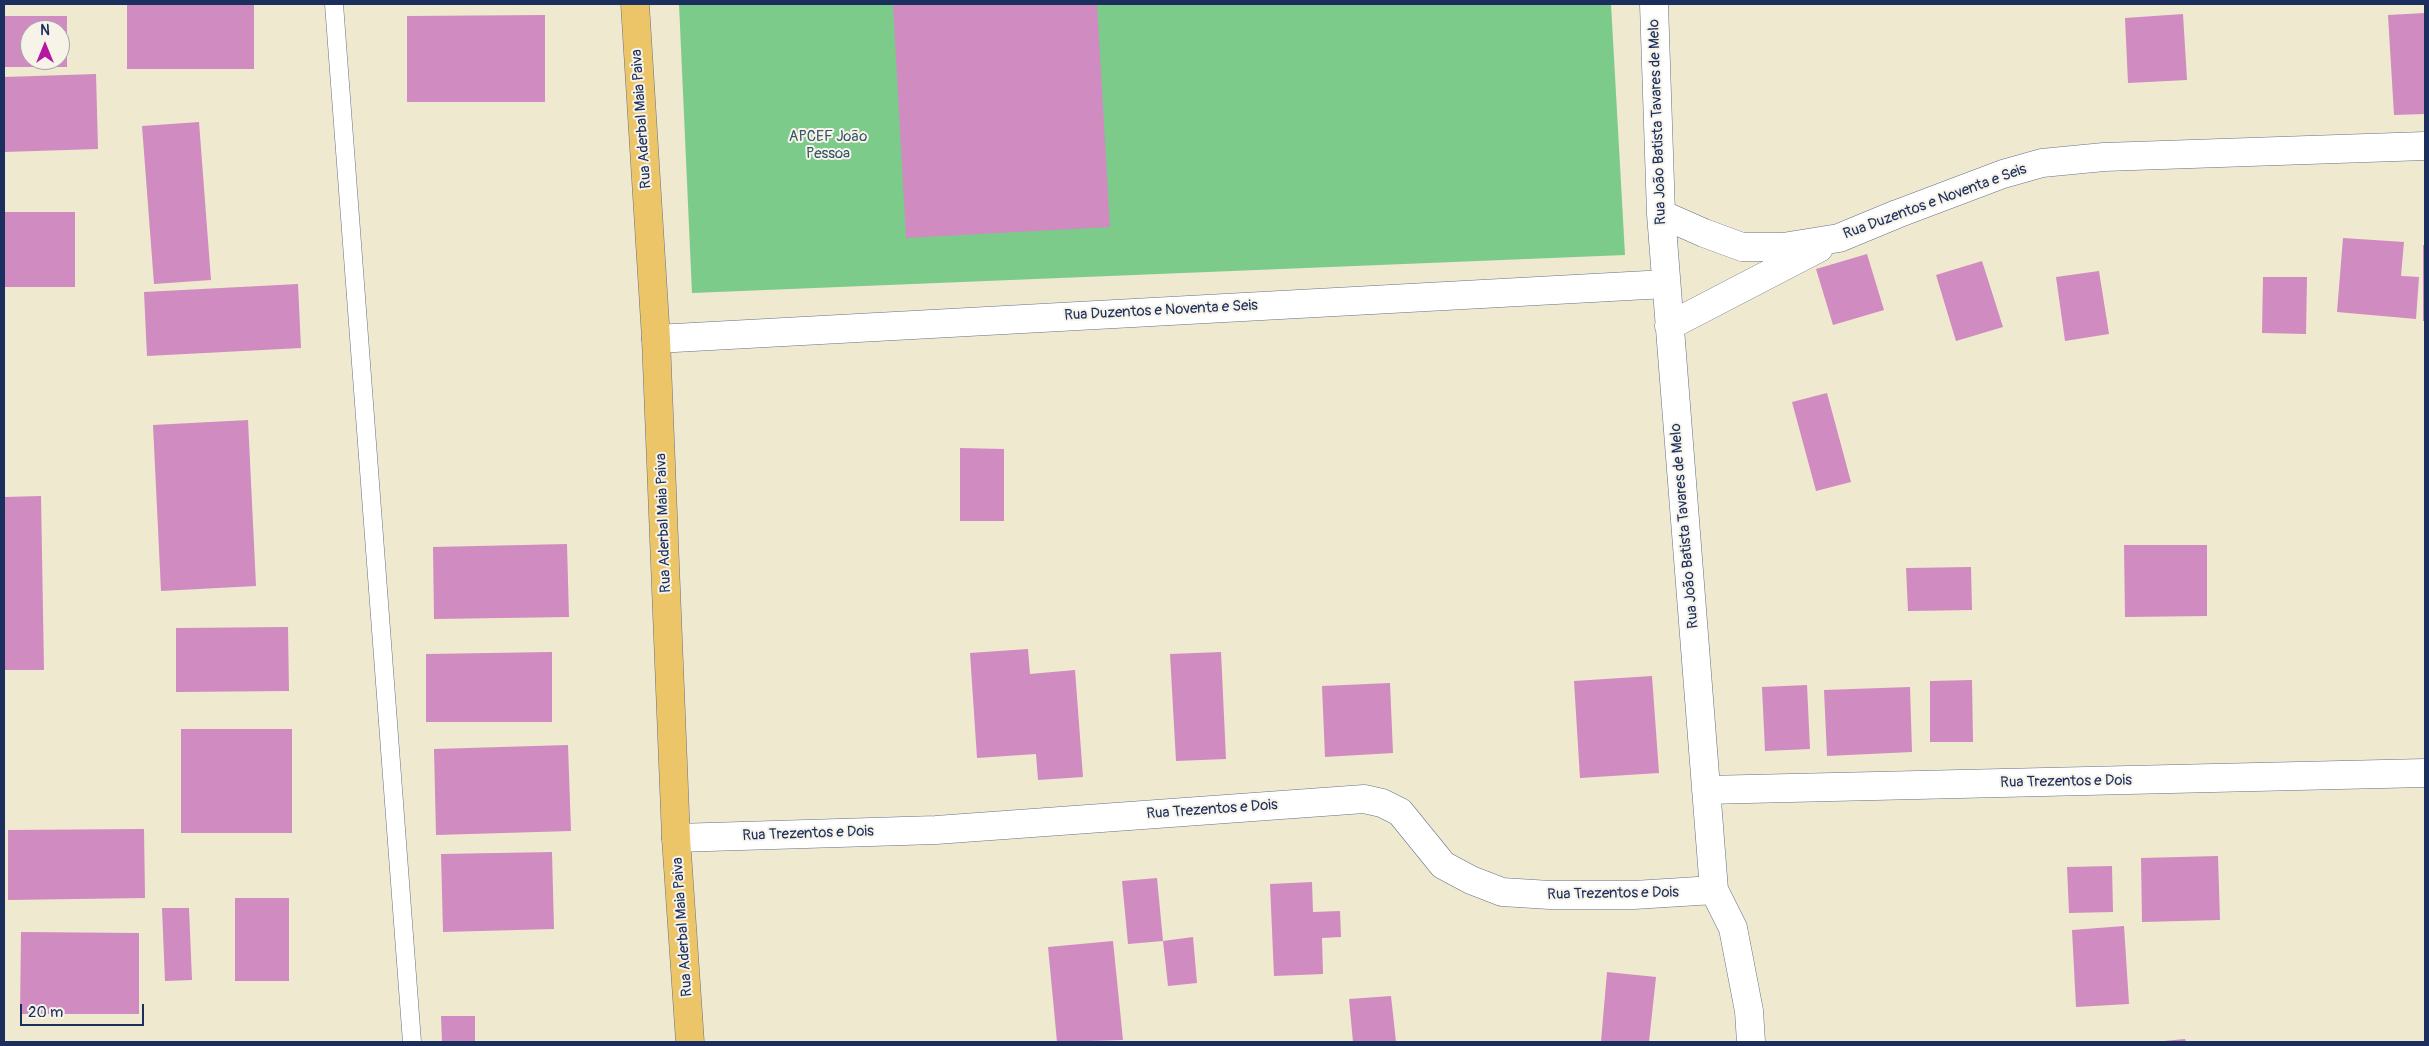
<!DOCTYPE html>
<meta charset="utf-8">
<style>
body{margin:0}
#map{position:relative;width:2429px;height:1046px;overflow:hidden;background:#efe9d0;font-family:Pangolin,sans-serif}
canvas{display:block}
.frame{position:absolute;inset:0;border:5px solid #1b2f5e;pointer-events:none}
.north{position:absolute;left:20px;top:20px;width:50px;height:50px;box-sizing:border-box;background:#f7f3e8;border:1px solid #9fa5b1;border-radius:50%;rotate:0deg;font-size:14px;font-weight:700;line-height:20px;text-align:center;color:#1b2f5e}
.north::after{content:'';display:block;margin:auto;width:18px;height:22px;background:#b5179e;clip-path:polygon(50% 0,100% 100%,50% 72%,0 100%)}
.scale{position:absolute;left:20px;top:1004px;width:124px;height:22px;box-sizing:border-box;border:2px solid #1b2f5e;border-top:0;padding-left:6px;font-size:15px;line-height:18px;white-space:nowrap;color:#1b2f5e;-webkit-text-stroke:4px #f7f3e8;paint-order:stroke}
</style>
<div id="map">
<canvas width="2429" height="1046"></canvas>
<div class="frame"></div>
<div class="north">N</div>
<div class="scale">20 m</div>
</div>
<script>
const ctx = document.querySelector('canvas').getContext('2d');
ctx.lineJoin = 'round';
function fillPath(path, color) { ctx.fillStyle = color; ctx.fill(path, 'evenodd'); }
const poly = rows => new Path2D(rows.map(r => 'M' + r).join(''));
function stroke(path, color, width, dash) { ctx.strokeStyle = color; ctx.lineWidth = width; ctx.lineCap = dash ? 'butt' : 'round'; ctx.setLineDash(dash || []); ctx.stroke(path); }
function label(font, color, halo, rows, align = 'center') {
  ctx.font = font + ' Pangolin,sans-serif'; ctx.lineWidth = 4; ctx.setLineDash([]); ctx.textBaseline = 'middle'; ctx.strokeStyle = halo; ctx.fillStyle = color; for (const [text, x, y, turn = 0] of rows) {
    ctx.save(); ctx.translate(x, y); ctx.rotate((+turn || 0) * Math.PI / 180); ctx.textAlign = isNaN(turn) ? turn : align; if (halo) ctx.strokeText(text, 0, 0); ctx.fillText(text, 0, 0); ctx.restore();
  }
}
const green = poly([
 [679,4,1611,4,1625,255,692,293]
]);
const building = poly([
 [127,4,254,4,254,69,127,69],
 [893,4,1097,4,1110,227,906,238],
 [2425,13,2425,114,2394,115,2388,15],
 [2183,14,2187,80,2128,83,2125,18],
 [545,15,545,102,407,102,407,16],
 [4,16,67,16,67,67,4,67],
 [30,30,60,30,60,60,30,60],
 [96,74,98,149,4,152,4,77],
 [199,122,211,280,154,284,142,126],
 [4,212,75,212,75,287,4,287],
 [2343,238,2404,242,2401,276,2419,277,2416,319,2337,312],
 [2423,245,2425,245,2425,321,2423,321],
 [1867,254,1884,310,1833,325,1816,269],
 [1982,261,2003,327,1956,341,1936,275],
 [2099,271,2109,334,2065,341,2056,277],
 [2263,277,2307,277,2306,334,2262,333],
 [298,284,301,348,147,356,144,292],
 [1827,393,1851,482,1816,491,1792,402],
 [248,420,256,586,161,591,153,425],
 [960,448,1004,449,1004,521,960,521],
 [41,496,44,670,4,670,4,497],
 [567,544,569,617,434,619,433,547],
 [2124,545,2207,545,2207,616,2125,617],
 [1971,567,1972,610,1908,611,1906,568],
 [288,627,289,691,176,692,176,628],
 [1028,649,1030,674,1075,670,1083,777,1038,780,1036,754,977,758,970,653],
 [552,652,552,722,426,722,426,654],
 [1221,652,1226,759,1176,761,1170,654],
 [1652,676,1659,773,1580,778,1574,681],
 [1972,680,1973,742,1930,742,1930,681],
 [1390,683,1393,753,1325,757,1322,686],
 [1807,685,1810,749,1765,751,1762,687],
 [1910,687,1912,752,1827,756,1824,690],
 [181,729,292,729,292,833,181,833],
 [568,745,571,831,436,835,434,749],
 [144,829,145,898,8,900,8,830],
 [552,852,554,929,443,932,441,854],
 [2218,856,2220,920,2142,922,2141,858],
 [2112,866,2113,912,2069,913,2067,867],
 [1157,878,1163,941,1128,944,1122,881],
 [1312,882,1313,912,1340,911,1341,937,1322,938,1323,974,1274,976,1270,884],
 [235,898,289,898,289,981,235,981],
 [162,908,189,908,192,980,165,981],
 [2124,926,2129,1004,2076,1007,2072,930],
 [21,932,139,933,139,1014,20,1014],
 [1193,937,1197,983,1168,986,1163,941],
 [1113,941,1123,1040,1057,1042,1048,947],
 [1607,972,1656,977,1649,1042,1601,1042],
 [1391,996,1396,1042,1353,1042,1349,999],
 [441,1016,475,1016,475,1042,442,1042],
 [2185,1039,2186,1042,2164,1042,2164,1041]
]);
const lane = poly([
 [334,4,412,1042]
]);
const street = poly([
 [1654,4,1661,214,1714,890,1733,928,1749,1011,1751,1042],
 [1661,214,1704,233,1742,247,1783,247,1839,238,1897,214,2003,174,2042,163,2104,157,2425,146],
 [1669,326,1819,248],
 [656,339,1666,284],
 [1706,790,2425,773],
 [676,838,936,830,1364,799,1382,803,1400,812,1443,865,1471,880,1502,892,1550,895,1634,895,1714,890]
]);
const primary = poly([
 [635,4,656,339,676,838,690,1042]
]);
const streetNames = [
 ["Rua Aderbal Maia Paiva",642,119,-94],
 ["Rua João Batista Tavares de Melo",1658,122,-92],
 ["Rua Duzentos e Noventa e Seis",1935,202,-20],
 ["Rua Duzentos e Noventa e Seis",1161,311,-3],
 ["Rua Aderbal Maia Paiva",664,523,-92],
 ["Rua João Batista Tavares de Melo",1685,526,-95],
 ["Rua Trezentos e Dois",2066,782,-1],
 ["Rua Trezentos e Dois",1212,810,-4],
 ["Rua Trezentos e Dois",808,834,-2],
 ["Rua Trezentos e Dois",1613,894,-1],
 ["Rua Aderbal Maia Paiva",683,927,-94]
];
const parkNames = [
 ["APCEF João",828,137],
 ["Pessoa",828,154]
];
fillPath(green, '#7ccb8b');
fillPath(building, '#d08bc1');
stroke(lane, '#657086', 19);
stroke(street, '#657086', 29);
stroke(primary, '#657086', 29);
stroke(lane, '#fff', 18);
stroke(street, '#fff', 28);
stroke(primary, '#edc569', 28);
label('15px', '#1b2f5e', '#f7f3e8', streetNames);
label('15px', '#335669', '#f7f3e8', parkNames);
</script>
